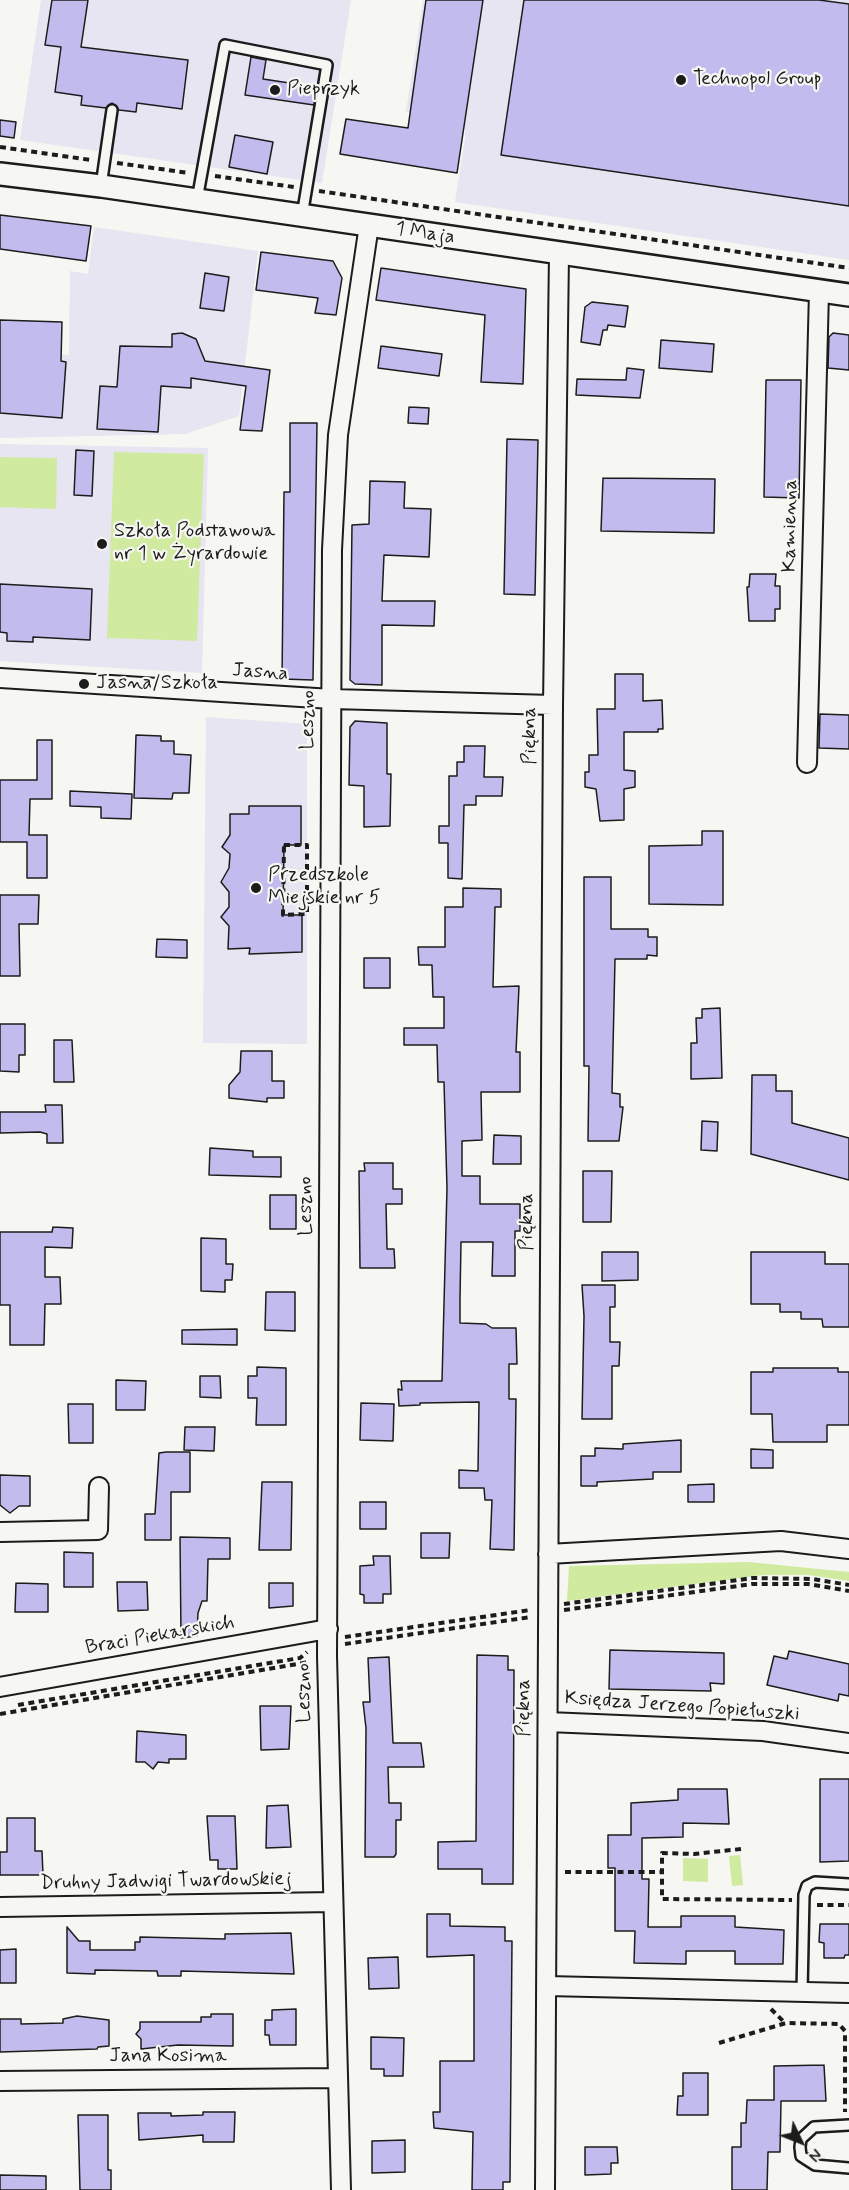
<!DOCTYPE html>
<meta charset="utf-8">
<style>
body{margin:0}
#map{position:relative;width:849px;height:2190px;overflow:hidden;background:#f6f6f2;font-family:Mynerve,sans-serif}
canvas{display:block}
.north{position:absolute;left:771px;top:2112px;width:60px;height:60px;-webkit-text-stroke:4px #f6f6f2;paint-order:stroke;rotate:133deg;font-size:16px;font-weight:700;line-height:24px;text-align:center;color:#1c1c1c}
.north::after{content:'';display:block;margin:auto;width:21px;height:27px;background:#1c1c1c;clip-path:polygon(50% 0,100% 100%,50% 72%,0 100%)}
</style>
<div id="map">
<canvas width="849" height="2190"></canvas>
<div class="north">N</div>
</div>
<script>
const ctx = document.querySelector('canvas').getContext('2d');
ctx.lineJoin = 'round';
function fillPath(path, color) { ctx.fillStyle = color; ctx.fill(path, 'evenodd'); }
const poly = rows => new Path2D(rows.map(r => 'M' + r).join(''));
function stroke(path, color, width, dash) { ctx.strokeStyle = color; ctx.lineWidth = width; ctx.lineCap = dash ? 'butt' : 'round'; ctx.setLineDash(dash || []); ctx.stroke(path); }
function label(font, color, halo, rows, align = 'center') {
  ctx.font = font + ' Mynerve,sans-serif'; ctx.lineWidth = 4.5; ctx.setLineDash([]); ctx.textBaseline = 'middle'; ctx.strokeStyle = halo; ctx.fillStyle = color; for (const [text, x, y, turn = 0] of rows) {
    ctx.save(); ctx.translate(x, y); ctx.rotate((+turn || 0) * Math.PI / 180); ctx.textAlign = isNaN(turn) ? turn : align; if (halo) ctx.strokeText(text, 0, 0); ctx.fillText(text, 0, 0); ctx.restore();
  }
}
const built = poly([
 [41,0,351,0,322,183,20,140],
 [423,0,849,0,849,260,455,202,465,138,465,121,406,112],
 [94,227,258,251,239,416,185,434,0,438,0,353,69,355,70,271,88,274],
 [0,444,208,448,202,673,0,661],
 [206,717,307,724,307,1044,203,1043]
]);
const green = poly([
 [114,452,204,454,197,641,107,638],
 [0,457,57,458,56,509,0,507],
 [748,1562,849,1572,849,1581,808,1575,763,1575,567,1601,569,1566],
 [740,1855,743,1885,732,1886,729,1856],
 [683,1858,708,1859,708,1882,683,1881]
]);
const building = poly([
 [52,0,88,0,81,47,188,60,182,109,137,103,136,112,119,110,112,103,106,108,81,105,82,96,55,92,61,47,45,45,52,0],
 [426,0,483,0,457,173,340,154,346,119,408,128,426,0],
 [524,0,819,0,849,4,849,206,501,155,524,0],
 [251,57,266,60,263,79,316,87,314,105,245,95,251,57],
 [0,120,16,122,14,138,0,136,0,120],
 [235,135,273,142,267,174,229,167,235,135],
 [0,215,91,226,86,261,0,249,0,215],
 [261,252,333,261,342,278,336,315,315,313,318,298,256,290,261,252],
 [381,268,526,289,523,384,481,382,485,315,376,300,381,268],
 [205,273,229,277,224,311,200,308,205,273],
 [592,302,628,306,625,327,608,325,607,330,603,330,600,345,581,342,585,307,592,302],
 [0,320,62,322,61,361,66,362,62,418,0,413,0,320],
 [182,333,196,339,205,361,270,370,262,431,240,430,246,386,191,378,191,388,161,386,158,432,97,429,100,386,117,387,120,346,172,347,172,334,182,333],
 [833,333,849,335,849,370,828,368,829,337,833,333],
 [661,340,714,344,712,372,659,368,661,340],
 [381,346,442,354,439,376,378,368,381,346],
 [627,368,644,370,640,398,576,395,577,379,626,380,627,368],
 [766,380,801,380,799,498,764,497,766,380],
 [409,407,429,408,428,424,408,423,409,407],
 [290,423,317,423,313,680,282,679,284,492,290,492,290,423],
 [507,439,538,440,535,595,504,594,507,439],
 [76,450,94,451,92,496,74,495,76,450],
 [603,478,715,479,714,533,601,531,603,478],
 [370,481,405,482,404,508,431,509,429,557,384,555,382,601,435,601,434,626,382,625,382,685,355,684,350,680,352,525,369,524,370,481],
 [750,574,776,574,775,586,780,586,780,609,775,609,775,621,749,621,747,587,749,587,750,574],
 [0,584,92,589,90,640,33,637,33,642,7,641,7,633,0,632,0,584],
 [615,674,643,674,643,701,662,700,663,729,658,729,658,732,624,732,624,770,635,771,635,787,624,789,624,820,600,821,596,789,585,787,585,772,589,772,589,755,598,755,597,709,615,709,615,674],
 [820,714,849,715,849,749,819,748,820,714],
 [355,721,387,723,387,774,391,774,390,826,364,827,364,786,349,785,350,727,355,721],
 [136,735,161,736,161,741,174,741,174,754,191,755,189,793,173,793,172,799,134,798,136,735],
 [37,740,52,740,52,799,30,799,29,835,47,835,47,878,27,878,27,842,0,842,0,780,37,780,37,740],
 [464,746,485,746,484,777,503,777,502,796,476,796,476,805,464,805,462,879,448,878,448,843,439,843,439,826,449,826,449,776,457,776,457,762,464,762,464,746],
 [70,791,132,794,131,819,101,818,101,807,70,806,70,791],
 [249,806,301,806,301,845,284,845,283,915,302,915,302,952,249,954,250,948,228,949,229,926,221,917,229,907,229,892,221,882,229,868,230,854,222,847,230,835,230,814,249,814,249,806],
 [702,831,723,831,723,905,649,904,649,846,702,845,702,831],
 [584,877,611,877,611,929,648,929,648,937,657,937,657,956,647,955,647,959,615,959,612,1093,620,1094,620,1107,623,1107,619,1141,588,1141,589,1066,584,1066,584,877],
 [463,888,501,889,501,907,495,907,493,987,519,986,516,1052,520,1052,520,1092,481,1092,482,1140,462,1141,462,1176,480,1176,480,1204,520,1204,520,1231,515,1231,515,1276,492,1276,493,1242,461,1242,460,1298,460,1323,486,1324,492,1328,516,1328,517,1364,509,1364,509,1399,516,1399,514,1550,490,1549,492,1500,485,1500,484,1488,459,1488,459,1470,478,1471,479,1402,420,1403,420,1405,399,1406,398,1389,402,1390,401,1381,442,1381,447,1188,444,1082,438,1082,437,1045,404,1045,404,1028,444,1028,444,997,433,997,432,965,419,965,418,947,445,947,445,907,463,907,463,888],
 [0,895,39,895,38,924,19,924,20,976,0,976,0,895],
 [157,939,187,940,187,958,156,957,157,939],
 [364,958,390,958,390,988,364,988,364,958],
 [720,1008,722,1078,691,1079,691,1043,697,1043,696,1018,702,1018,702,1009,720,1008],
 [0,1024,25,1024,25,1055,19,1055,19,1072,0,1071,0,1024],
 [54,1040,72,1040,74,1082,54,1082,54,1040],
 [241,1051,272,1051,272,1081,284,1081,284,1098,267,1098,267,1102,229,1098,229,1085,240,1072,241,1051],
 [752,1075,776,1075,776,1091,792,1091,792,1123,849,1138,849,1180,751,1154,752,1075],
 [45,1105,62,1105,63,1143,47,1143,47,1134,40,1132,0,1133,0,1112,46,1112,45,1105],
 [702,1121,718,1122,717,1151,701,1150,702,1121],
 [494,1135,521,1136,521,1164,493,1164,494,1135],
 [210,1148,253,1151,253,1157,281,1157,281,1177,209,1175,210,1148],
 [364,1163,393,1163,393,1189,402,1189,402,1204,386,1204,387,1249,394,1249,395,1268,360,1268,359,1171,365,1171,364,1163],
 [583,1171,612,1171,611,1222,583,1222,583,1171],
 [270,1195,296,1195,296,1229,270,1229,270,1195],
 [53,1227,73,1228,72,1248,45,1247,45,1277,60,1277,61,1304,45,1304,44,1345,10,1345,10,1305,0,1305,0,1232,52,1232,53,1227],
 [201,1238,226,1239,226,1264,233,1264,232,1280,225,1280,225,1292,201,1291,201,1238],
 [602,1252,638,1252,638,1280,602,1281,602,1252],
 [751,1252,825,1252,825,1264,849,1264,849,1327,823,1327,822,1319,801,1319,801,1312,780,1312,780,1304,751,1304,751,1252],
 [582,1285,615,1285,615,1307,610,1307,610,1342,620,1342,619,1366,612,1366,612,1419,582,1419,584,1316,582,1285],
 [266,1292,295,1292,295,1331,265,1330,266,1292],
 [237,1329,237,1345,182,1344,182,1330,237,1329],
 [257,1367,286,1368,286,1425,256,1425,257,1398,248,1398,248,1376,257,1376,257,1367],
 [773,1368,838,1368,838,1372,849,1372,849,1425,827,1425,827,1442,773,1442,772,1414,751,1414,751,1372,773,1372,773,1368],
 [200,1376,220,1376,221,1398,200,1397,200,1376],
 [116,1380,146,1381,145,1410,116,1410,116,1380],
 [361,1403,394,1404,393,1441,360,1440,361,1403],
 [68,1404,93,1404,93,1443,69,1443,68,1404],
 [185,1427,215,1427,214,1451,184,1450,185,1427],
 [681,1440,681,1472,653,1472,653,1479,597,1482,597,1486,581,1486,581,1456,595,1456,595,1448,623,1449,623,1444,681,1440],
 [751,1449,773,1450,773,1468,751,1468,751,1449],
 [166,1452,190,1452,190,1492,171,1492,171,1540,145,1540,145,1514,155,1514,159,1453,166,1452],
 [0,1475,30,1476,30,1506,19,1506,10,1513,0,1505,0,1475],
 [262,1482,292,1482,291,1550,259,1550,262,1482],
 [714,1484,714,1502,688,1502,688,1485,714,1484],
 [360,1502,386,1502,386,1529,360,1529,360,1502],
 [421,1533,450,1533,449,1558,421,1558,421,1533],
 [180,1537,230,1538,230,1559,208,1559,207,1601,202,1601,198,1613,197,1636,181,1638,180,1537],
 [64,1552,93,1553,93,1587,64,1587,64,1552],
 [373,1556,390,1556,391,1594,383,1594,383,1603,364,1603,364,1595,360,1594,360,1566,374,1565,373,1556],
 [117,1582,147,1582,148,1610,118,1611,117,1582],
 [16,1583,48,1584,48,1612,15,1612,16,1583],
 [269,1583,293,1583,293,1606,269,1608,269,1583],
 [610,1650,724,1653,724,1684,710,1683,711,1691,609,1689,610,1650],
 [789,1651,849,1664,849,1696,839,1694,838,1701,767,1685,774,1656,787,1659,789,1651],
 [477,1655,508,1656,508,1670,514,1670,513,1884,482,1884,482,1869,438,1869,438,1842,476,1841,477,1655],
 [389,1657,393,1743,421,1743,424,1767,388,1767,389,1803,401,1803,401,1820,396,1820,396,1854,394,1857,365,1857,366,1728,363,1702,370,1702,368,1658,389,1657],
 [260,1706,291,1706,289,1749,261,1750,260,1706],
 [137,1731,186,1735,186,1759,169,1759,169,1763,158,1762,153,1769,145,1762,136,1762,137,1731],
 [820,1779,849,1779,849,1861,820,1862,820,1779],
 [678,1789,727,1789,729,1824,683,1823,683,1837,642,1838,642,1879,649,1879,648,1927,681,1927,681,1916,735,1916,735,1927,784,1930,783,1964,735,1964,735,1951,686,1951,686,1964,634,1963,635,1931,615,1931,615,1868,608,1868,608,1835,631,1835,631,1803,678,1800,678,1789],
 [288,1805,291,1847,266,1848,267,1806,288,1805],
 [207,1816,235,1816,237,1869,218,1869,218,1860,210,1860,207,1816],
 [7,1818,35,1818,35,1851,42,1851,43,1875,0,1875,0,1852,7,1852,7,1818],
 [427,1914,450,1914,450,1926,505,1927,505,1941,512,1941,510,2182,503,2182,503,2190,472,2190,473,2132,434,2128,433,2112,440,2112,440,2061,474,2061,474,1955,427,1957,427,1914],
 [820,1924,849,1924,849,1955,845,1955,844,1958,824,1958,824,1943,819,1942,820,1924],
 [67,1927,79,1941,90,1941,90,1950,135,1950,135,1942,140,1942,140,1937,225,1939,225,1934,291,1933,294,1974,181,1971,181,1976,158,1976,157,1971,95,1970,95,1974,67,1973,67,1927],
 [16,1949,16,1983,0,1983,0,1950,16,1949],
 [398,1957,399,1988,369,1989,368,1958,398,1957],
 [296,2009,296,2045,270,2045,269,2035,265,2035,265,2020,272,2020,272,2010,296,2009],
 [211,2014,233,2014,233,2046,178,2045,141,2049,141,2039,136,2034,140,2029,140,2022,201,2022,201,2017,211,2017,211,2014],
 [77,2016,109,2020,109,2046,98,2047,97,2049,0,2052,0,2019,21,2019,21,2024,63,2023,63,2019,77,2016],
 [371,2037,404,2038,403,2076,384,2076,384,2069,371,2069,371,2037],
 [824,2065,826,2101,781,2101,780,2152,768,2152,767,2190,732,2190,732,2147,741,2147,741,2123,746,2123,747,2100,774,2100,774,2066,824,2065],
 [683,2073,708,2073,708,2115,677,2115,678,2096,683,2096,683,2073],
 [203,2112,235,2112,234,2142,203,2142,203,2135,139,2140,138,2113,171,2113,171,2116,203,2115,203,2112],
 [78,2115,108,2115,108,2170,111,2170,111,2190,80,2190,78,2115],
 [405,2140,405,2172,372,2173,372,2141,405,2140],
 [585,2147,617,2147,618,2163,611,2163,611,2174,585,2175,585,2147],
 [0,2175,46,2176,46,2190,0,2190,0,2175]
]);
const path = poly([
 [0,147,91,160],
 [117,163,189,173],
 [215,176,294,187],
 [319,191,849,268],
 [284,845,307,845,307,914,283,915,284,845],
 [564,1604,753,1578,813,1579,849,1585],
 [564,1610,752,1584,808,1584,849,1591],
 [345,1637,530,1610],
 [345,1644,531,1617],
 [18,1705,300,1658,307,1652],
 [0,1714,309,1662],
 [741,1849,694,1854,662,1853,662,1899,792,1900],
 [565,1872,662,1872],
 [817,1905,849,1905],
 [771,2009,785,2023],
 [719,2043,786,2023,839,2024,845,2031,845,2112]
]);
const service = poly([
 [101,186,112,110],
 [197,200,225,45,327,65,302,216],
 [802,1992,804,1895,807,1886,815,1882,849,1884],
 [849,2125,814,2127,801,2139,800,2147,801,2156,815,2165,849,2168]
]);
const minor = poly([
 [0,678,332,699,553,705],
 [807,763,819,291],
 [0,1532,98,1530,99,1487],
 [548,1554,781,1541,849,1549],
 [0,1687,328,1629],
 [548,1722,763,1731,849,1743],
 [0,1907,333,1902],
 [547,1986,849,1993],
 [0,2081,337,2078],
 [341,2190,327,1656,332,550,338,435,369,225],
 [545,2190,553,705,559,254]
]);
const tertiary = poly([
 [0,174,101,186,849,295]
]);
const markers = [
 [681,80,6,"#1c1c1c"],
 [275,90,6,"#1c1c1c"],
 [102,544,6,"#1c1c1c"],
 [84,684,6,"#1c1c1c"],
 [256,888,6,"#1c1c1c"]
];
const poiNames = [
 ["Technopol Group",693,80],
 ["Pieprzyk",287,90],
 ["Szkoła Podstawowa",114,532],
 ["nr 1 w Żyrardowie",114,555],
 ["Jasna/Szkoła",96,684],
 ["Przedszkole",268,876],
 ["Miejskie nr 5",268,899]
];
const streetNames = [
 ["1 Maja",425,234,9],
 ["Kamienna",791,526,-89],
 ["Jasna",260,673,4],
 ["Leszno",309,720,-89],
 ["Piękna",531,736,-90],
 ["Leszno",307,1206,-90],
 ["Piękna",528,1222,-90],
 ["Braci Piekarskich",160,1636,-10],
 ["Leszno",305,1693,-91],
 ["Księdza Jerzego Popiełuszki",682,1707,4],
 ["Piękna",525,1708,-90],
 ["Druhny Jadwigi Twardowskiej",166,1882,-1],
 ["Jana Kosima",168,2057]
];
fillPath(built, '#e6e5f1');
fillPath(green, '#d0eaa0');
fillPath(building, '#c2bcee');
stroke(building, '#1c1c1c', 1.5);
stroke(service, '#1c1c1c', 14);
stroke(minor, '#1c1c1c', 22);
stroke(tertiary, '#1c1c1c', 26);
stroke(path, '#1c1c1c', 4, [6, 4.5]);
stroke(service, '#f6f6f2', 9);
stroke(minor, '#f6f6f2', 18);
stroke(tertiary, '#f6f6f2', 21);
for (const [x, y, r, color] of markers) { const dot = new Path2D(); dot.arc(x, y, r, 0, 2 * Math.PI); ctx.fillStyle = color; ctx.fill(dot); stroke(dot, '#f6f6f2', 2); }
label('20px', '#1c1c1c', '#f6f6f2', poiNames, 'left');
label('20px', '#1c1c1c', '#f6f6f2', streetNames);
</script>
